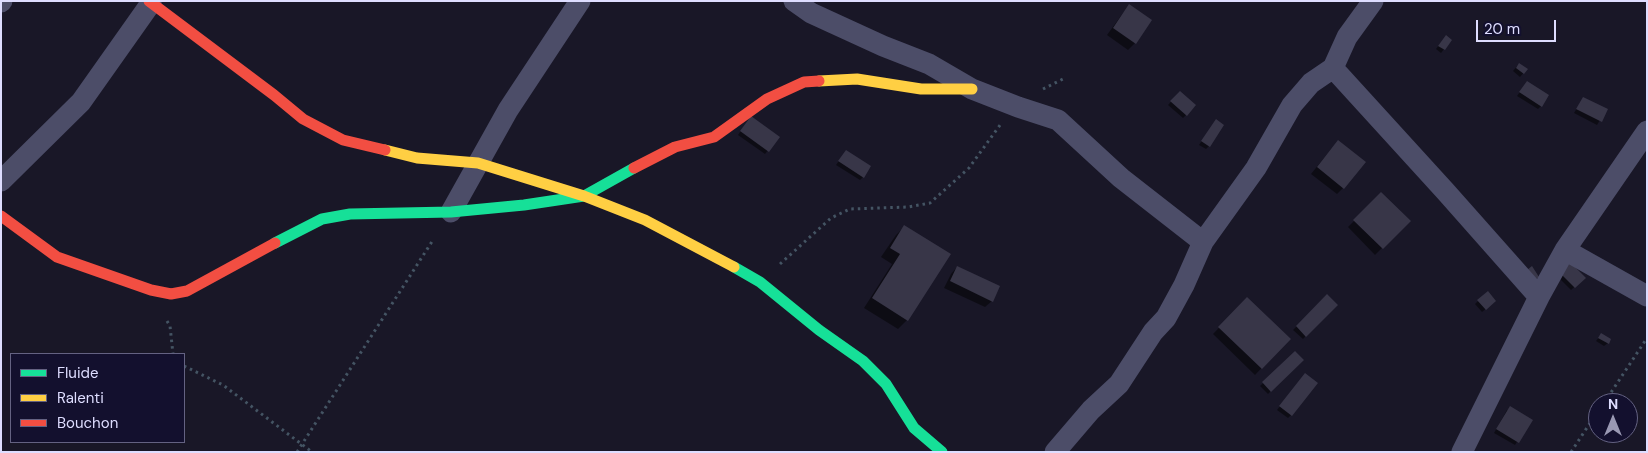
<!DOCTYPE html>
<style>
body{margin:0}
#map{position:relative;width:1648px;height:453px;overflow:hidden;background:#191727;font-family:"DM Sans",sans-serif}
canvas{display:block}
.frame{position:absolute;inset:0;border:2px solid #deddff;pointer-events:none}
.legend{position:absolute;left:10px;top:353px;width:175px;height:90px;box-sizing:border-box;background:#13102e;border:1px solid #646282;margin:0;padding:6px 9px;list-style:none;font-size:15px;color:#deddff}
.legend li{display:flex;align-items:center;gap:10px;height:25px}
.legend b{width:25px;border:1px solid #646282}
.north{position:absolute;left:1588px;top:393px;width:50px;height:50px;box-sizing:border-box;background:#13102e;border:1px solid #646282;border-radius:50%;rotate:0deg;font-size:14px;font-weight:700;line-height:20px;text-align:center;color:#deddff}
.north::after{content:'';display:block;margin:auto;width:18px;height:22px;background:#9998b3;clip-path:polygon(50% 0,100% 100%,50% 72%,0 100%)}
.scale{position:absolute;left:1476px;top:20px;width:80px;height:22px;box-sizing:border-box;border:2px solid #deddff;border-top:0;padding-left:6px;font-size:15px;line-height:18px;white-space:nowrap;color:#deddff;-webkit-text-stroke:4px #13102e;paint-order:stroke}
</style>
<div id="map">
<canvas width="1648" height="453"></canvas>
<div class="frame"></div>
<ul class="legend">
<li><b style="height:6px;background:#16e098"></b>Fluide</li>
<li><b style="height:6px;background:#ffcf43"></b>Ralenti</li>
<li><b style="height:6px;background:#f24e42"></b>Bouchon</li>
</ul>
<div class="north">N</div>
<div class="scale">20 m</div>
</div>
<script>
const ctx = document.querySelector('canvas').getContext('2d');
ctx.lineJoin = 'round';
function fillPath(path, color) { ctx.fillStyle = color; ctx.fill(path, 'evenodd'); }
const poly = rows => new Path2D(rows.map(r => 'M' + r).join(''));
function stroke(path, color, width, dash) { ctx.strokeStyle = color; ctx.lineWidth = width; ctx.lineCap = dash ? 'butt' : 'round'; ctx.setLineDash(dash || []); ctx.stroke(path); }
const shadow = poly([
 [1129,6,1135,43,1128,50,1107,35,1123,13],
 [1443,40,1451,40,1441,53,1436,49],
 [1519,64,1526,70,1520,77,1513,71],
 [1527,82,1541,106,1538,109,1517,96],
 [1180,92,1195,106,1183,118,1168,105],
 [1583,98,1606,110,1597,125,1574,113],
 [748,120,779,137,765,154,738,135],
 [1213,124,1209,146,1206,149,1199,145],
 [1332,148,1343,188,1337,194,1311,174],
 [843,155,863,177,860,180,836,165],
 [1381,194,1409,221,1375,255,1348,227],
 [905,226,949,255,907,320,898,329,864,308,892,264,881,257,896,235],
 [957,267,992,301,985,307,944,288,951,274],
 [1555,274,1584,278,1571,290],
 [1327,296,1336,305,1303,339,1293,330],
 [1247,299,1289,339,1255,375,1213,334],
 [1478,301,1492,304,1482,312,1475,304],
 [1601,335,1608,343,1604,346,1596,341],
 [1295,353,1302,360,1268,394,1260,386],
 [1302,378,1291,415,1288,418,1277,410],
 [1507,410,1531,420,1515,445,1494,433]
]);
const building = poly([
 [1129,4,1152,20,1136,44,1113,28],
 [1446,35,1452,40,1445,50,1438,46],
 [1519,63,1528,69,1524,74,1516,68],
 [1527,81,1549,95,1542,107,1519,92],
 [1180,91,1196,105,1187,116,1170,101],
 [1583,97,1608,109,1602,122,1576,109],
 [751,116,780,137,769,152,740,131],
 [1216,119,1224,125,1210,147,1201,141],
 [1338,140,1366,162,1344,189,1317,167],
 [846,150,871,166,864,178,838,161],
 [1381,192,1411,221,1383,249,1353,220],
 [904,225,951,254,908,321,872,298,900,254,890,248],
 [1568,260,1586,278,1575,288,1557,270],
 [957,266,1000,286,993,302,950,281],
 [1532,266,1539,277,1535,280,1527,270],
 [1488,291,1496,301,1486,310,1477,300],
 [1327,294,1338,305,1306,337,1296,326],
 [1247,297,1291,339,1262,369,1218,327],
 [1601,333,1611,339,1609,344,1598,338],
 [1295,351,1304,360,1271,392,1262,382],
 [1305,373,1318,383,1292,416,1279,406],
 [1510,406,1533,420,1519,443,1496,429]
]);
const path = poly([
 [1043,89,1065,78],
 [780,264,831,218,850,209,908,207,930,203,969,168,1000,125],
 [167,321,170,326,173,354],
 [184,366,223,385,312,452],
 [1604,403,1647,338],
 [297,452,433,240],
 [1571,452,1598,411]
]);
const street = poly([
 [794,1,811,13,883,46,929,64,972,89,1018,107,1058,120,1121,178,1203,242],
 [1,2,2,1],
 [1333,68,1446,192,1539,297],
 [1,181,81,102,151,3],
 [451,212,508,110,580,1],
 [1565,250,1647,296],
 [1055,452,1091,410,1119,384,1153,332,1166,318,1184,285,1203,242,1256,168,1292,105,1311,83,1333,68,1347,37,1373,1],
 [1462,452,1539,297,1565,250,1647,131]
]);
const fast = poly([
 [275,243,322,219,350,214,451,212,524,205,584,196,634,168],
 [734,267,760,282,819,330,863,361,886,384,914,428,942,452]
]);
const slow = poly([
 [819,81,857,79,921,89,972,89],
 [385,150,417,158,478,163,584,196,645,220,734,267]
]);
const jam = poly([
 [149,1,274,95,303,119,343,140,385,150],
 [634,168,675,147,714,137,767,99,804,82,819,81],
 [1,216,57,257,151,290,171,294,187,291,275,243]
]);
fillPath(shadow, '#0007');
fillPath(building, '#383648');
stroke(path, '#445463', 3, [2.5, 4]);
stroke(street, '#4c4d68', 21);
stroke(fast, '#16e098', 11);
stroke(slow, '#ffcf43', 11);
stroke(jam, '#f24e42', 11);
</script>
